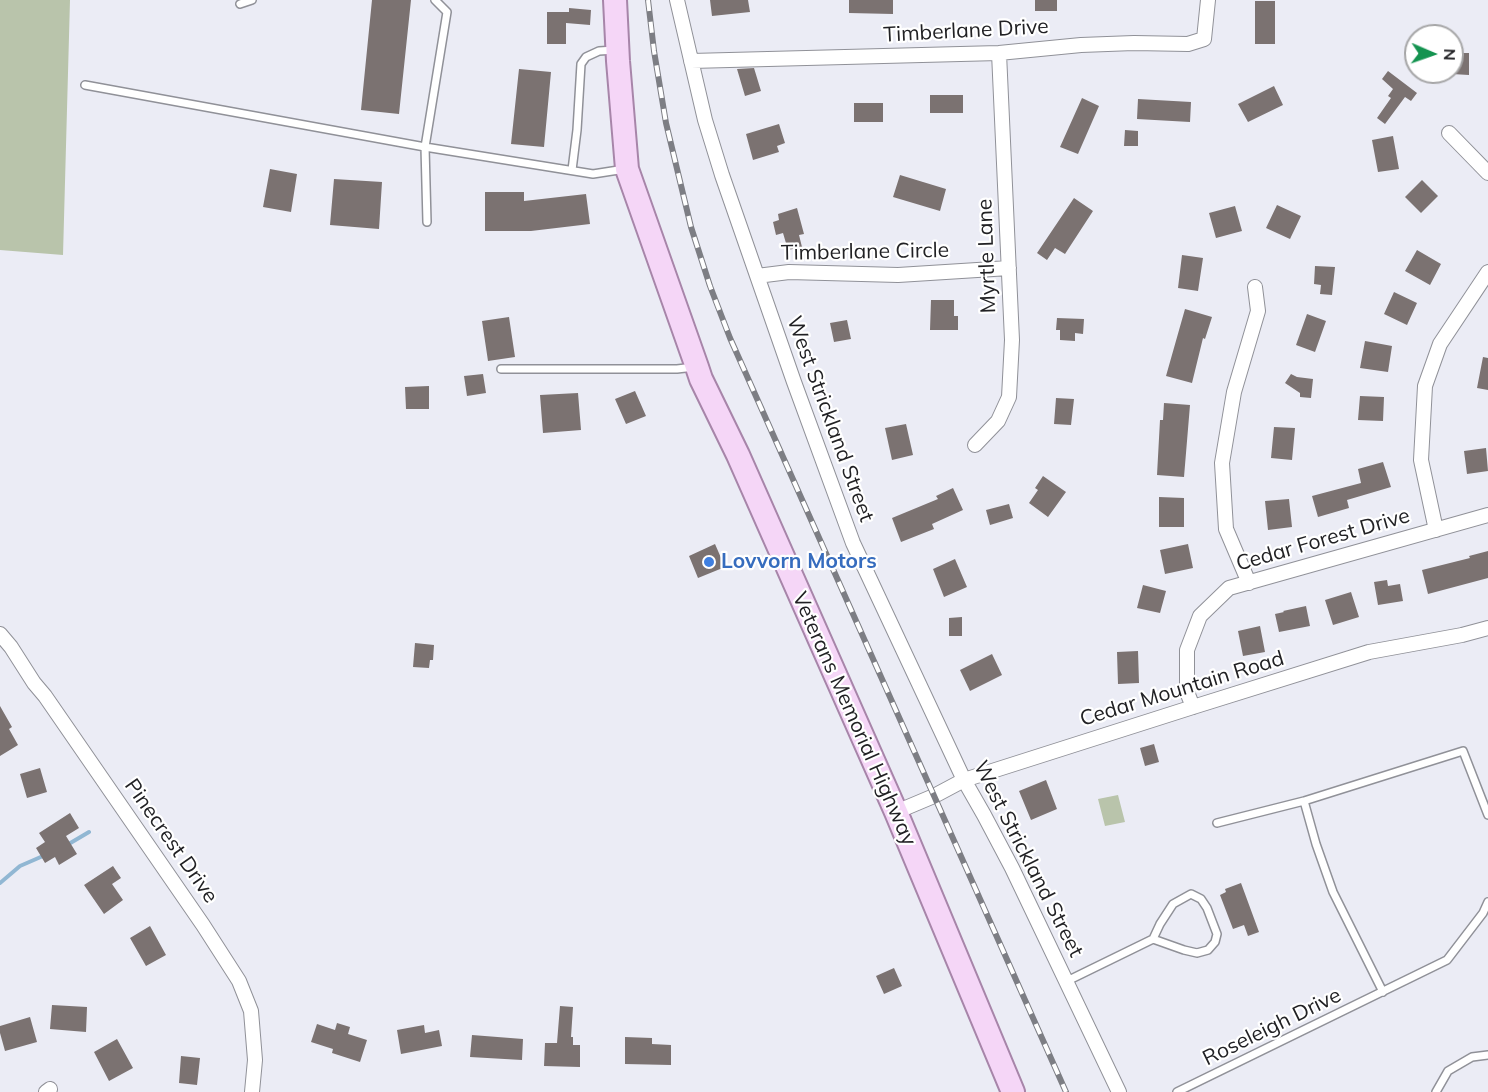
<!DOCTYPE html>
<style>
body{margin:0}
#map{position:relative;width:1488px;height:1092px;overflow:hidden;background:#ebecf5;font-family:Mulish,sans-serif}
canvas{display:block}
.north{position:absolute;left:1404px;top:24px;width:60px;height:60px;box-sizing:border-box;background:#fff;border:2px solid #a6a6a7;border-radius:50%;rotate:92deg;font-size:16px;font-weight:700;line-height:24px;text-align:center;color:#212124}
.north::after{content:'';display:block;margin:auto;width:21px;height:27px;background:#149350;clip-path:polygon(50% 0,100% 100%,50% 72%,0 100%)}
</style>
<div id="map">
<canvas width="1488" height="1092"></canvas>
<div class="north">N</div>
</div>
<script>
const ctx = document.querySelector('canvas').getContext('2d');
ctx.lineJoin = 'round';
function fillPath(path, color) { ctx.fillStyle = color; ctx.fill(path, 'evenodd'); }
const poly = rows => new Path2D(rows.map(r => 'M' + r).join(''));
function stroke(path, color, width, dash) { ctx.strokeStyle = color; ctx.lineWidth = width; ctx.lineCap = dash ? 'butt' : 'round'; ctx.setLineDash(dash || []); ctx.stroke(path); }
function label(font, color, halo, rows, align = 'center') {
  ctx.font = font + ' Mulish,sans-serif'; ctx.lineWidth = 4.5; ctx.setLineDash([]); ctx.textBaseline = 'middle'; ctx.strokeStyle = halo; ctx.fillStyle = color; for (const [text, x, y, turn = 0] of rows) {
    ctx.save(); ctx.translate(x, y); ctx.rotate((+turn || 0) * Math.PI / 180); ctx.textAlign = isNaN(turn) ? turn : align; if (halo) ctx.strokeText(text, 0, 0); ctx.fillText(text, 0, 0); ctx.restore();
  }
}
const green = poly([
 [0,0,70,0,63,255,0,250],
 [1118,795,1125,822,1105,826,1098,799]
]);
const stream = poly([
 [67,845,89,832],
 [0,883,20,866,43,856]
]);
const building = poly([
 [372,0,411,0,399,114,361,110],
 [710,0,748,0,750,12,712,16],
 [849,0,893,0,893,14,849,13],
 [1035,0,1057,0,1057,11,1035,11],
 [1255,1,1275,1,1275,44,1255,44],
 [569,8,591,10,590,25,566,23,566,44,547,44,547,12,569,12],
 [1455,53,1469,53,1469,75,1452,74,1452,59,1454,59],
 [754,68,761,91,745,96,737,69],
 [519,69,551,72,544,147,511,144],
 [1388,71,1417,93,1411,101,1405,97,1385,124,1377,118,1391,98,1388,96,1393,89,1382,79],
 [1274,86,1283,105,1248,122,1238,104],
 [930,95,963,95,963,113,930,113],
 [1082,98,1099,106,1078,154,1060,147],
 [1138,99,1191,102,1190,122,1137,119],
 [854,103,883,103,883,122,854,122],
 [779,124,785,143,777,146,779,152,753,160,746,134],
 [1125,130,1138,131,1138,146,1124,146],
 [1393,136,1399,169,1378,172,1372,140],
 [270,169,297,174,291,212,263,207],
 [900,175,946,189,940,211,893,197],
 [334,179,382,182,379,229,330,225],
 [1422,180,1438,196,1421,213,1405,197],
 [485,192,524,192,524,201,586,194,590,224,531,231,485,231],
 [1074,198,1093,211,1065,254,1055,248,1047,260,1037,253],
 [1277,205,1301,216,1290,239,1266,228],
 [1235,206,1242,231,1216,238,1209,213],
 [797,208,804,234,799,235,802,247,788,250,783,233,776,235,773,222,779,220,778,214],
 [1417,250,1441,264,1430,285,1405,271],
 [1182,255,1203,258,1198,291,1178,288],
 [1315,266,1335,267,1332,295,1320,294,1321,285,1314,284],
 [1394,292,1417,303,1407,325,1384,314],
 [931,300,954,300,954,316,958,316,958,330,930,330],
 [1185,309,1212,317,1205,339,1203,338,1192,383,1166,376],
 [1307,314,1326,321,1315,352,1296,345],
 [509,317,515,357,488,361,482,321],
 [1057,318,1084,319,1083,334,1075,333,1075,341,1060,340,1060,330,1056,330],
 [847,320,851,339,834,342,830,323],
 [1365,341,1392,346,1388,372,1360,368],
 [1483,357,1488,358,1488,390,1477,388],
 [483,374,486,393,467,396,464,376],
 [1291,374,1297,377,1313,379,1311,398,1300,397,1300,393,1285,383],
 [429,386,429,409,406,409,405,387],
 [635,391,646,416,626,424,615,399],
 [578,393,581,430,543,433,540,395],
 [1360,396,1384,397,1383,421,1358,420],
 [1056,398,1074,399,1071,425,1054,424],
 [1164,403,1190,405,1184,477,1157,475,1160,420,1163,420],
 [906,424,913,455,892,460,885,428],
 [1274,427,1295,428,1292,460,1271,458],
 [1486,448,1488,471,1467,474,1464,451],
 [1383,462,1391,487,1347,500,1349,508,1318,517,1312,496,1361,483,1358,469],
 [1043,476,1066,492,1048,517,1029,503,1038,490,1035,488],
 [953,488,963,510,932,524,934,529,901,542,892,518,938,499,936,496],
 [1159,497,1184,498,1184,527,1159,527],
 [1289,499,1292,527,1268,530,1265,501],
 [1009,504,1013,518,990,525,986,510],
 [715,544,725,567,698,578,689,556],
 [1188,544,1193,568,1165,574,1160,550],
 [1488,551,1488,578,1428,594,1422,570,1470,558,1469,556],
 [955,559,967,587,944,597,933,569],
 [1387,580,1388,586,1400,584,1403,601,1378,605,1374,582],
 [1143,585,1166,591,1160,613,1137,608],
 [1351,592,1359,617,1333,625,1325,600],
 [1306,606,1310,626,1279,632,1275,614,1284,612,1283,611],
 [962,617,962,636,949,636,949,618],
 [1260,626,1265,652,1243,656,1238,631],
 [415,643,434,645,433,660,430,660,429,668,413,667],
 [1138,651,1139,683,1118,684,1117,652],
 [992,654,1002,675,970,691,960,670],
 [0,706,12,727,9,729,18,745,0,756],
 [1154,744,1159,762,1145,766,1140,748],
 [40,768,47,792,27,798,20,774],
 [1046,780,1057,809,1031,820,1019,791],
 [70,813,79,828,66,836,77,854,59,865,55,857,45,863,36,848,45,842,39,833],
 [113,866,121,878,112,884,123,900,104,914,84,885],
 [1241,883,1259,932,1248,936,1244,925,1233,929,1220,895,1226,892,1225,889],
 [150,926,166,955,146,966,130,938],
 [894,968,902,986,884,994,876,976],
 [52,1005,87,1007,86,1032,50,1029],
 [560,1006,573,1007,571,1037,573,1037,573,1045,580,1045,580,1067,544,1066,545,1043,557,1043],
 [30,1017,37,1042,5,1051,0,1033,0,1026],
 [337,1023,350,1027,348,1034,367,1040,360,1062,332,1053,333,1049,311,1042,317,1024,335,1030],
 [424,1025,425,1033,439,1030,442,1046,401,1054,397,1030],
 [472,1035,523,1039,522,1060,470,1057],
 [625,1037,652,1038,652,1044,671,1045,671,1065,625,1064],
 [117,1039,133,1068,109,1081,94,1052],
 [181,1056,200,1058,197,1085,179,1083]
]);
const service = poly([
 [240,4,252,0],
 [85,85,425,147,593,174,625,169],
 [572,170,577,130,581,64,586,57,599,51,615,50],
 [427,222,425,147,447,12,435,0],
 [501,369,677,369,694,367],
 [1304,801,1316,844,1333,892,1383,992],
 [1217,823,1304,801,1463,751,1488,815],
 [1065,982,1153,939,1160,924,1173,904,1191,894,1201,899,1207,908,1217,934,1215,942,1208,950,1197,953,1184,950,1153,939],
 [1177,1092,1447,960,1483,913,1488,902],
 [1436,1092,1448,1071,1472,1057,1488,1055]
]);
const minor = poly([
 [677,0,705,120,722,175,794,382,853,543,964,780,984,815,1012,868,1119,1092],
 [691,61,999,53,1081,45,1134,43,1188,44,1204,39,1208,0],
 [1449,133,1488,173],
 [757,276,789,272,898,275,1009,268],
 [975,445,998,421,1009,397,1012,340,999,53],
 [1436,530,1421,460,1425,386,1440,344,1488,272],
 [1249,583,1226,529,1222,463,1234,392,1258,311,1255,287],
 [0,634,11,647,34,683,45,696,203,925,239,981,251,1011,255,1060,252,1092],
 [1193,707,1187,692,1187,650,1200,616,1229,588,1488,515],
 [896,812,934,796,964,780,1193,707,1369,652,1462,635,1488,628],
 [46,1092,50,1089]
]);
const primary = poly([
 [615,0,618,61,627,169,697,367,701,379,738,455,896,812,1013,1092]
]);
const rail = poly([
 [648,0,654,51,666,123,691,227,710,286,730,338,1066,1092]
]);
const markers = [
 [709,562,6,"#3f7fe0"]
];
const streetNames = [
 ["Timberlane Drive",966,31,-3],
 ["Timberlane Circle",865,252,-1],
 ["Myrtle Lane",987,256,-92],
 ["West Strickland Street",830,419,70],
 ["Cedar Forest Drive",1323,540,-16],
 ["Cedar Mountain Road",1182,689,-17],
 ["Veterans Memorial Highway",854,719,66],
 ["Pinecrest Drive",171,841,55],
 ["West Strickland Street",1028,859,63],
 ["Roseleigh Drive",1272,1027,-26]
];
const shopNames = [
 ["Lovvorn Motors",721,562]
];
fillPath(green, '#b9c4ab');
stroke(stream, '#91b7d3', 4);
fillPath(building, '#7b7271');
stroke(service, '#909198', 10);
stroke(minor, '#909198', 16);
stroke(primary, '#a785a9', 26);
stroke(service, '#fff', 7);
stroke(minor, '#fff', 14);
stroke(primary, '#f5d6f7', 22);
stroke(rail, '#7d7e84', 6);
stroke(rail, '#fff', 4, [11]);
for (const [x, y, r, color] of markers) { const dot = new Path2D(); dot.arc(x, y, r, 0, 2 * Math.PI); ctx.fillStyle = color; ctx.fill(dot); stroke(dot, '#fff', 2); }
label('21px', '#212124', '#fff', streetNames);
label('bold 21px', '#366cbe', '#fff', shopNames, 'left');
</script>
